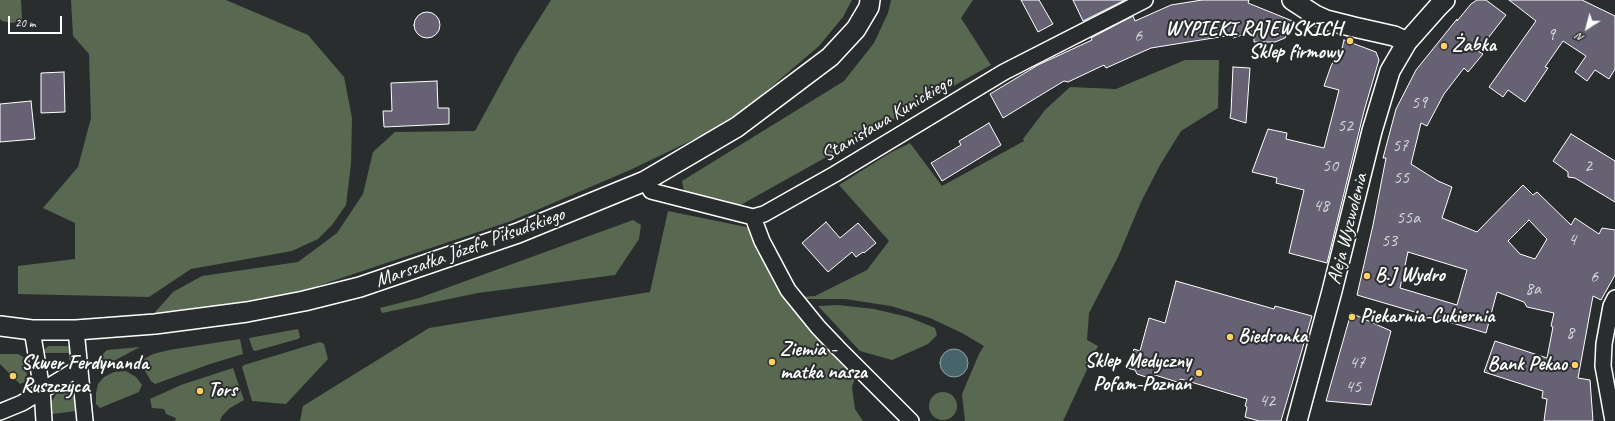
<!DOCTYPE html>
<meta charset="utf-8">
<style>
body{margin:0}
#map{position:relative;width:1615px;height:421px;overflow:hidden;background:#2a2d2e;font-family:Caveat,sans-serif}
canvas{display:block}
.north{position:absolute;left:1567px;top:8px;width:40px;height:40px;-webkit-text-stroke:3px #2a2d2e;paint-order:stroke;rotate:216deg;font-size:11px;font-weight:700;line-height:16px;text-align:center;color:#fff}
.north::after{content:'';display:block;margin:auto;width:14px;height:18px;background:#fff;clip-path:polygon(50% 0,100% 100%,50% 72%,0 100%)}
.scale{position:absolute;left:8px;top:16px;width:54px;height:18px;box-sizing:border-box;border:2px solid #fff;border-top:0;padding-left:5px;font-size:12px;line-height:14px;white-space:nowrap;color:#fff;-webkit-text-stroke:3px #2a2d2e;paint-order:stroke}
</style>
<div id="map">
<canvas width="1615" height="421"></canvas>
<div class="north">N</div>
<div class="scale">20 m</div>
</div>
<script>
const ctx = document.querySelector('canvas').getContext('2d');
ctx.lineJoin = 'round';
function fillPath(path, color) { ctx.fillStyle = color; ctx.fill(path, 'evenodd'); }
const poly = rows => new Path2D(rows.map(r => 'M' + r).join(''));
function stroke(path, color, width, dash) { ctx.strokeStyle = color; ctx.lineWidth = width; ctx.lineCap = dash ? 'butt' : 'round'; ctx.setLineDash(dash || []); ctx.stroke(path); }
function label(font, color, halo, rows, align = 'center') {
  ctx.font = font + ' Caveat,sans-serif'; ctx.lineWidth = 4; ctx.setLineDash([]); ctx.textBaseline = 'middle'; ctx.strokeStyle = halo; ctx.fillStyle = color; for (const [text, x, y, turn = 0] of rows) {
    ctx.save(); ctx.translate(x, y); ctx.rotate((+turn || 0) * Math.PI / 180); ctx.textAlign = isNaN(turn) ? turn : align; if (halo) ctx.strokeText(text, 0, 0); ctx.fillText(text, 0, 0); ctx.restore();
  }
}
const green = poly([
 [0,0,21,0,22,19,13,23,2,21,0,19],
 [71,0,226,0,308,35,344,77,352,118,351,164,346,205,332,225,318,239,292,251,191,269,149,297,18,294,18,266,75,259,75,223,43,208,78,167,91,118,89,54,73,36],
 [551,0,852,0,843,17,819,46,730,122,630,170,511,221,300,292,150,318,173,292,202,276,298,262,337,233,363,194,373,152,395,132,475,131,517,54],
 [891,0,973,0,961,18,991,65,737,207,684,191,682,181,844,81,874,43,888,13],
 [1185,60,1219,60,1218,108,1181,131,1160,165,1141,202,1118,257,1089,313,1087,340,1098,346,1063,421,965,421,962,394,979,354,984,346,962,333,930,318,891,306,845,299,807,299,797,301,858,369,852,387,855,409,863,421,300,421,303,406,429,328,650,292,668,211,761,230,800,297,815,296,867,270,889,241,839,185,890,153,910,143,942,186,1024,141,1023,139,1045,110,1070,87,1116,89],
 [633,220,641,225,639,239,615,275,478,293,382,313,380,308,419,298],
 [838,305,874,309,908,317,935,328,937,335,928,344,892,360,860,351,818,306],
 [298,329,300,337,298,339,255,351,253,350,249,338],
 [240,339,243,354,210,364,155,384,151,381,141,364,144,359,153,354,169,350],
 [320,342,324,344,328,359,286,404,252,401,242,367,244,365],
 [48,346,67,346,71,348,73,353,44,353,44,350],
 [140,347,95,371,98,359,107,350],
 [0,354,18,354,25,358,27,378,25,382,20,384,0,364],
 [233,368,244,400,230,408,222,416,220,421,175,421,176,418,166,414,164,409,152,408,150,399,181,385],
 [126,371,136,377,142,385,139,392,100,408,96,404,96,393,98,384,104,377,114,372],
 [67,389,74,394,76,411,52,414,51,402,57,393],
 '929 406a14 14 0 1 1 28 0a14 14 0 1 1-28 0Z'
]);
const water = poly([
 '940 363a14 14 0 1 1 28 0a14 14 0 1 1-28 0Z'
]);
const building = poly([
 [1021,0,1039,0,1053,24,1038,32,1021,0],
 [1073,0,1125,0,1083,21,1073,0],
 [1202,0,1249,0,1248,3,1295,22,1285,38,1275,42,1254,42,1254,31,1233,38,1232,35,1151,48,1106,68,1104,65,1068,82,1064,81,1003,118,990,94,1038,65,1092,40,1091,38,1133,16,1135,21,1171,5,1202,0],
 [1477,0,1486,0,1506,15,1478,51,1483,54,1468,72,1464,68,1444,94,1427,126,1421,123,1411,164,1438,181,1452,187,1442,218,1477,232,1523,185,1533,195,1537,192,1571,225,1575,218,1599,234,1602,228,1615,230,1615,275,1601,300,1593,296,1578,378,1590,380,1593,421,1544,421,1547,399,1542,398,1543,391,1484,372,1495,341,1547,358,1553,327,1551,326,1554,313,1527,307,1524,302,1497,292,1486,333,1357,295,1373,225,1386,158,1383,158,1396,109,1416,70,1457,19,1457,21,1471,4,1477,0],
 [1529,220,1547,239,1535,259,1520,254,1508,241,1529,220],
 [1408,252,1467,270,1457,305,1400,288,1408,252],
 [1509,0,1582,0,1615,16,1615,69,1609,79,1595,70,1587,81,1575,72,1586,56,1563,41,1545,67,1548,68,1525,102,1508,90,1503,97,1489,87,1536,21,1509,0],
 '414 25a13 13 0 1 1 26 0a13 13 0 1 1-26 0Z',
 [1344,40,1376,52,1379,60,1364,111,1327,263,1289,253,1304,190,1276,183,1277,178,1252,172,1268,129,1287,133,1286,139,1324,148,1339,90,1324,86,1331,66,1338,52,1341,53,1344,40],
 [1233,67,1250,68,1246,123,1230,118,1231,112,1233,67],
 [64,72,65,112,41,113,41,73,64,72],
 [437,81,438,108,449,108,449,124,384,127,383,111,392,111,391,83,437,81],
 [31,101,35,139,0,142,0,104,31,101],
 [989,123,1001,145,942,181,931,163,961,145,959,141,989,123],
 [1571,134,1615,161,1615,202,1575,178,1568,177,1568,172,1553,161,1571,134],
 [826,222,840,238,858,223,876,243,864,253,863,252,856,257,852,252,828,272,802,243,826,222],
 [1176,281,1274,309,1275,306,1312,316,1281,421,1259,421,1245,417,1247,407,1245,406,1247,399,1181,379,1177,382,1155,375,1149,378,1137,374,1135,370,1127,368,1134,349,1140,351,1149,318,1165,323,1176,281],
 [1351,313,1391,331,1371,405,1326,401,1351,313]
]);
const minor = poly([
 [645,181,651,191,753,217,764,214,835,174,1004,72,1145,0],
 [753,217,762,241,788,290,818,327,838,348,911,421],
 [32,330,42,390,44,421],
 [76,330,85,421],
 [0,412,22,403,79,368],
 [1613,421,1603,366,1604,344,1611,306,1615,298]
]);
const tertiary = poly([
 [1292,0,1315,15,1326,20,1354,27,1394,36,1407,42],
 [0,326,32,330,76,330,155,324,247,312,304,301,360,287,518,233,645,181,737,127,830,57,856,29,869,7,870,0],
 [1297,421,1332,291,1372,131,1390,71,1407,42,1438,7,1445,0]
]);
const markers = [
 [1350,41,4,"#ffd166"],
 [1444,46,4,"#ffd166"],
 [1367,276,4,"#ffd166"],
 [1352,317,4,"#ffd166"],
 [1230,337,4,"#ffd166"],
 [772,362,4,"#ffd166"],
 [1575,365,4,"#ffd166"],
 [1199,373,4,"#ffd166"],
 [13,376,4,"#ffd166"],
 [200,391,4,"#ffd166"]
];
const numberNames = [
 ["9",1551,35],
 ["6",1138,36],
 ["59",1419,103],
 ["52",1345,126],
 ["57",1400,146],
 ["50",1330,166],
 ["2",1588,166],
 ["55",1401,178],
 ["48",1321,206],
 ["55a",1408,218],
 ["4",1572,240],
 ["53",1389,241],
 ["6",1594,277],
 ["8a",1533,289],
 ["8",1570,333],
 ["47",1357,363],
 ["45",1353,387],
 ["42",1267,401]
];
const poiNames = [
 ["WYPIEKI RAJEWSKICH",1342,30,"right"],
 ["Sklep firmowy",1342,53,"right"],
 ["Żabka",1452,46],
 ["B.J Wydro",1375,276],
 ["Piekarnia-Cukiernia",1360,317],
 ["Biedronka",1238,337],
 ["Ziemia -",780,350],
 ["matka nasza",780,373],
 ["Sklep Medyczny",1191,362,"right"],
 ["Pofam-Poznań",1191,385,"right"],
 ["Skwer Ferdynanda",21,364],
 ["Ruszczyca",21,387],
 ["Bank Pekao",1567,365,"right"],
 ["Tors",208,391]
];
const streetNames = [
 ["Stanisława Kunickiego",887,119,-31],
 ["Aleja Wyzwolenia",1348,229,-76],
 ["Marszałka Józefa Piłsudskiego",470,248,-20]
];
fillPath(green, '#596851');
fillPath(water, '#47656a');
stroke(water, '#91a3a6', 1);
fillPath(building, '#666274');
stroke(building, '#fff', 1);
stroke(minor, '#fff', 18);
stroke(tertiary, '#fff', 22);
stroke(minor, '#2a2d2e', 15);
stroke(tertiary, '#2a2d2e', 19);
for (const [x, y, r, color] of markers) { const dot = new Path2D(); dot.arc(x, y, r, 0, 2 * Math.PI); ctx.fillStyle = color; ctx.fill(dot); stroke(dot, '#2a2d2e', 1.5); }
label('18px', '#d9d8dc', null, numberNames);
label('bold 20px', '#fff', '#2a2d2e', poiNames, 'left');
label('20px', '#fff', '#2a2d2e', streetNames);
</script>
